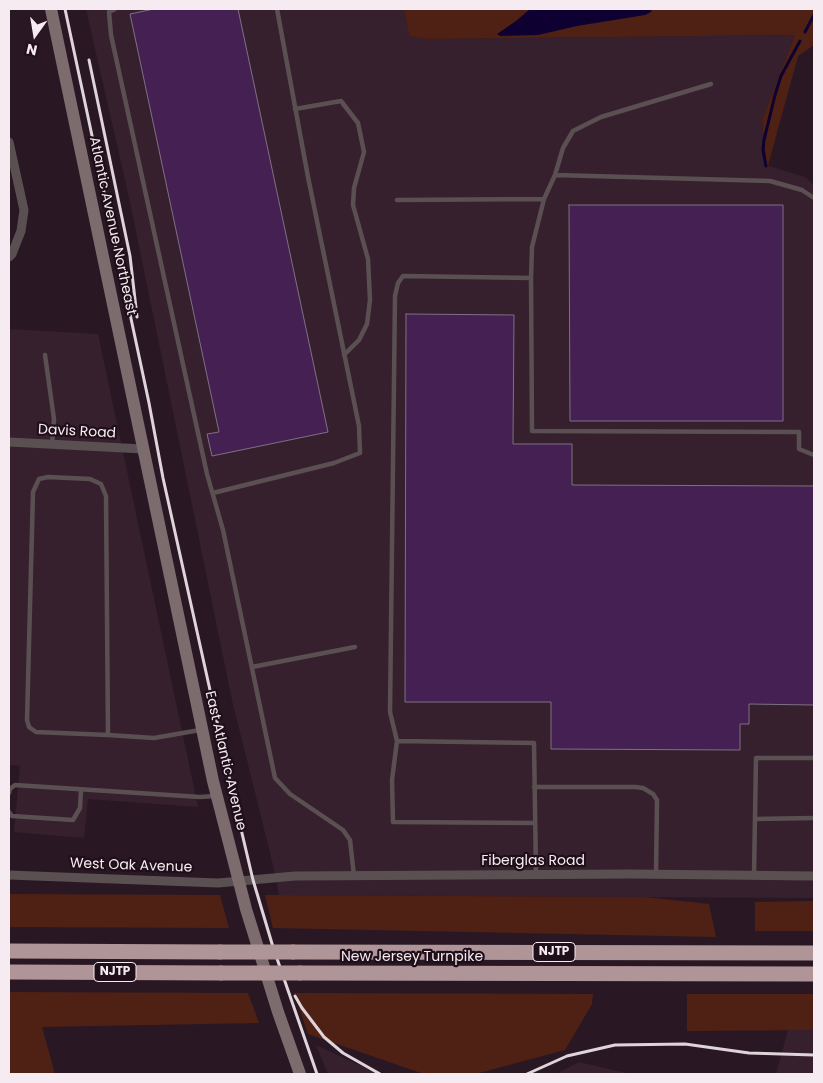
<!DOCTYPE html>
<style>
body{margin:0}
#map{position:relative;width:823px;height:1083px;overflow:hidden;background:#291823;font-family:Poppins,sans-serif}
canvas{display:block}
.frame{position:absolute;inset:0;border:10px solid #f7ebf2;pointer-events:none}
.north{position:absolute;left:10px;top:10px;width:50px;height:50px;-webkit-text-stroke:4px #1f0f19;paint-order:stroke;rotate:193deg;font-size:14px;font-weight:700;line-height:20px;text-align:center;color:#f7ebf2}
.north::after{content:'';display:block;margin:auto;width:18px;height:22px;background:#f7ebf2;clip-path:polygon(50% 0,100% 100%,50% 72%,0 100%)}
</style>
<div id="map">
<canvas width="823" height="1083"></canvas>
<div class="frame"></div>
<div class="north">N</div>
</div>
<script>
const ctx = document.querySelector('canvas').getContext('2d');
ctx.lineJoin = 'round';
function fillPath(path, color) { ctx.fillStyle = color; ctx.fill(path, 'evenodd'); }
const poly = rows => new Path2D(rows.map(r => 'M' + r).join(''));
function stroke(path, color, width, dash) { ctx.strokeStyle = color; ctx.lineWidth = width; ctx.lineCap = dash ? 'butt' : 'round'; ctx.setLineDash(dash || []); ctx.stroke(path); }
function label(font, color, halo, rows, align = 'center') {
  ctx.font = font + ' Poppins,sans-serif'; ctx.lineWidth = 4.5; ctx.setLineDash([]); ctx.textBaseline = 'middle'; ctx.strokeStyle = halo; ctx.fillStyle = color; for (const [text, x, y, turn = 0] of rows) {
    ctx.save(); ctx.translate(x, y); ctx.rotate((+turn || 0) * Math.PI / 180); ctx.textAlign = isNaN(turn) ? turn : align; if (halo) ctx.strokeText(text, 0, 0); ctx.fillText(text, 0, 0); ctx.restore();
  }
}
const built = poly([
 [86,9,404,9,409,35,425,39,795,35,762,120,766,165,805,177,814,185,814,898,279,895,274,869,232,700,130,202],
 [9,329,98,334,198,807,88,799,84,838,14,832,20,766,9,765],
 [788,1030,814,1030,814,1074,776,1074],
 [316,1045,378,1074,328,1074],
 [579,1062,631,1074,556,1074]
]);
const green = poly([
 [404,9,814,9,814,45,798,56,767,169,762,120,795,35,425,39,409,36],
 [9,894,220,895,229,928,9,927],
 [265,895,644,897,709,904,716,937,273,928],
 [814,901,814,931,755,931,755,902],
 [9,992,248,993,259,1023,42,1027,55,1074,9,1074],
 [294,993,593,994,592,1004,565,1050,475,1074,424,1074,308,1034],
 [687,994,814,994,814,1030,687,1031]
]);
const water = poly([
 [530,9,652,9,651,12,645,15,577,26,538,35,500,36,497,34,516,21]
]);
const stream = poly([
 [805,32,814,15],
 [766,166,763,150,764,140,775,95,781,76,800,41]
]);
const building = poly([
 [154,9,238,9,328,432,212,456,207,434,219,432,130,14,154,9],
 [569,205,783,205,783,421,570,421,569,205],
 [406,314,514,315,513,444,572,444,572,485,814,486,814,705,749,704,749,724,740,724,740,750,551,749,551,702,405,702,406,314]
]);
const lane = poly([
 [115,9,109,12,111,35,207,474,223,530,275,778,290,794,343,830,350,840,354,876],
 [295,109,341,101,358,123,364,152,354,188,353,205,368,259,370,300,367,324,359,340,344,355],
 [555,175,563,148,573,131,601,117,711,84],
 [397,200,544,199,555,175,770,181,802,190,814,198],
 [531,278,532,431,799,432,799,449,814,455],
 [45,355,54,419,52,445],
 [213,493,334,463,360,453,359,426,308,177,277,9],
 [252,667,355,647],
 [108,735,106,496,101,484,90,479,48,477,39,479,33,492,27,720,29,727,36,732,108,735,154,738,200,730],
 [397,741,392,780,393,822,535,823],
 [534,787,635,787,643,788,653,794,657,800,656,874],
 [9,793,10,789,15,785,200,797,215,796],
 [9,812,12,816,73,820,80,808,81,790],
 [755,819,814,818],
 [536,874,534,743,397,741,390,712,395,296,398,283,403,276,531,278,532,247,544,199],
 [754,876,756,758,814,758]
]);
const street = poly([
 [9,142,24,210,21,231,12,254,9,257],
 [9,442,143,449],
 [9,875,218,883,295,876,632,874,814,876]
]);
const secondary = poly([
 [51,9,213,781,246,909,278,1012,300,1074]
]);
const highway = poly([
 [9,951,220,952],
 [293,952,814,953],
 [9,972,221,973],
 [300,973,814,974]
]);
const rail = poly([
 [65,9,149,403,163,478,237,812,253,880,273,947,317,1074],
 [89,60,130,256,137,317],
 [295,996,302,1008,324,1037,343,1053,380,1074],
 [527,1074,567,1056,615,1045,685,1044,749,1053,814,1055]
]);
const highwayBridge = poly([
 [220,952,293,952],
 [221,973,300,973]
]);
const shields = [
 [554,952,42],
 [115,972,42]
];
const shieldNames = [
 ["NJTP",554,952],
 ["NJTP",115,972]
];
const streetNames = [
 ["Atlantic Avenue Northeast",112,226,78],
 ["Davis Road",77,432,3],
 ["East Atlantic Avenue",225,761,77],
 ["Fiberglas Road",533,861],
 ["West Oak Avenue",131,866,2],
 ["New Jersey Turnpike",412,957]
];
fillPath(built, '#36202e');
fillPath(green, '#4f2115');
fillPath(water, '#0e0030');
stroke(stream, '#0e0030', 3);
fillPath(building, '#452053');
stroke(building, '#7e7183', 1);
stroke(lane, '#5b5051', 4.5);
stroke(street, '#5b5051', 9);
stroke(secondary, '#7d6c6e', 12);
stroke(highway, '#b09598', 15);
stroke(rail, '#e0d4db', 3);
stroke(highwayBridge, '#b09598', 15);
for (const [x, y, w] of shields) { const box = new Path2D(); box.roundRect(x - w / 2, y - 9.5, w, 19, 4); ctx.fillStyle = '#1f0f19'; ctx.fill(box); stroke(box, '#f7ebf2', 1); }
label('bold 12px', '#f7ebf2', null, shieldNames);
label('14px', '#f7ebf2', '#1f0f19', streetNames);
</script>
